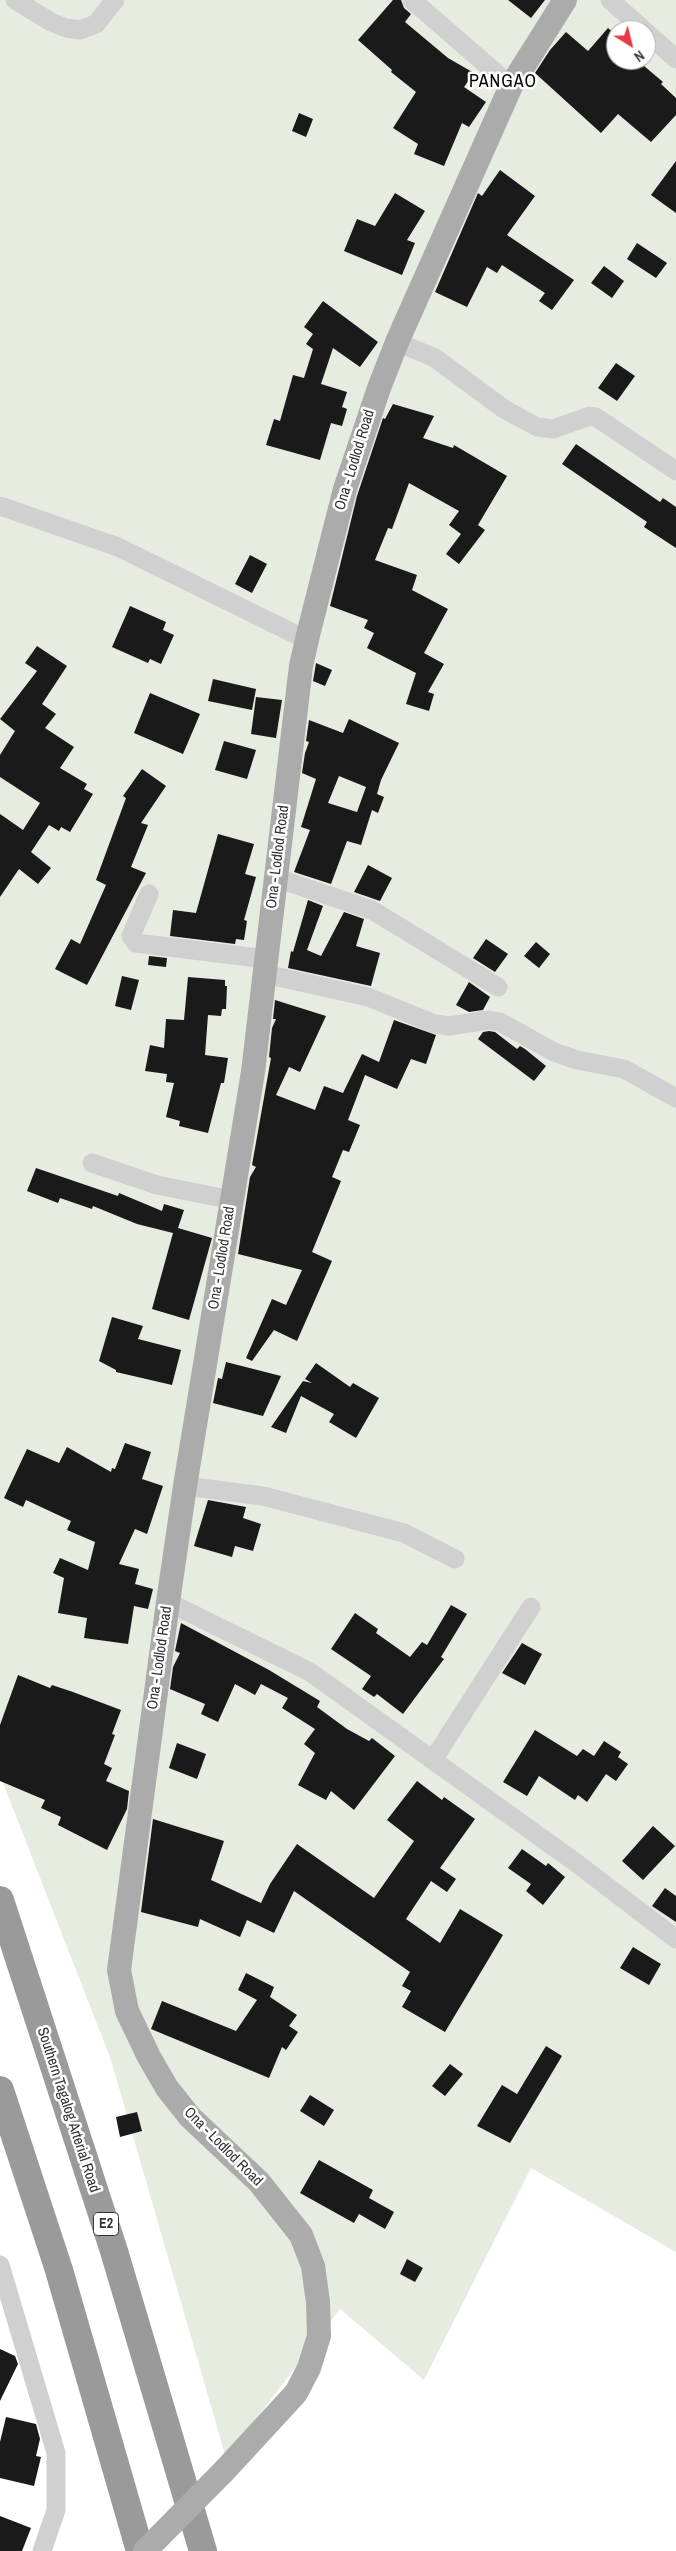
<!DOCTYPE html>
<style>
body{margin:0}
#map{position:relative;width:676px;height:2551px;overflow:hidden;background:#fff;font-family:"Archivo Narrow",sans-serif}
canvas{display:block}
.north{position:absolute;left:606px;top:20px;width:50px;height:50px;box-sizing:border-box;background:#fff;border:1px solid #adadad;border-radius:50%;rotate:144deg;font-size:14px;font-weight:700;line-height:20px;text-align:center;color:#333}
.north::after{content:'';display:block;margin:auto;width:18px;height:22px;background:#e63946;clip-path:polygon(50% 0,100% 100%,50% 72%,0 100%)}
</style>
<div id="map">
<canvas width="676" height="2551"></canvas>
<div class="north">N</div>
</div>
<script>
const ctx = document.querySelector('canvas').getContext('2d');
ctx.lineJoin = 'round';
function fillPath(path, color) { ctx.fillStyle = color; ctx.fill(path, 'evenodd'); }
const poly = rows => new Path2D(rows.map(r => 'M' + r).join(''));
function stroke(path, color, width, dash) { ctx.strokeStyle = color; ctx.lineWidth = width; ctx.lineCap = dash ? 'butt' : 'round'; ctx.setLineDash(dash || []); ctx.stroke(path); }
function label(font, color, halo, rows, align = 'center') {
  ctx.font = font + ' "Archivo Narrow",sans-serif'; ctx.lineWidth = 5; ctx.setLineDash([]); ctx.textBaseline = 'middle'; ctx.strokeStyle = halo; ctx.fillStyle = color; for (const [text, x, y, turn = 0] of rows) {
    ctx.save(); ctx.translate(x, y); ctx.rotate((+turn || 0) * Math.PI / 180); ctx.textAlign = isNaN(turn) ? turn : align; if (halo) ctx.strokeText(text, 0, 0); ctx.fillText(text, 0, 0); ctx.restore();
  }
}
const green = poly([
 [0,0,676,0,676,2252,531,2168,424,2380,340,2309,226,2458,111,2060,0,1775],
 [616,30,646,30,646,60,616,60]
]);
const building = poly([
 [393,0,401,0,404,8,411,14,405,22,448,58,474,73,464,87,486,102,469,127,462,123,444,166,414,154,418,144,393,128,416,92,391,72,392,70,358,40],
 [508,0,545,0,531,18],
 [608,28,616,35,616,60,637,60,663,82,661,84,676,98,676,115,651,142,618,114,601,133,535,73,550,50,566,32,588,51],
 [299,113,313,119,306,137,292,131],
 [676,161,676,213,651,195],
 [500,170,535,196,507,235,574,280,552,310,539,301,545,293,502,265,497,273,487,267,467,307,435,292,478,193,482,196],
 [395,193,425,211,407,240,415,243,402,275,344,251,357,219,375,226],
 [637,243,667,263,656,278,627,259],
 [604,266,624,281,612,298,591,283],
 [323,301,378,342,360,367,333,348,321,384,347,392,342,407,347,409,342,426,331,423,320,460,266,445,274,419,280,421,293,375,304,378,313,349,306,344,313,334,304,327],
 [616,363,635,376,617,401,598,388],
 [393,404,434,416,423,438,453,448,454,445,507,476,478,525,485,530,459,564,446,554,461,534,449,525,459,511,409,483,392,529,388,528,375,560,417,575,412,590,448,609,424,653,444,664,428,692,434,694,429,711,406,704,416,673,367,648,374,633,364,628,368,620,330,606,357,496,383,418,385,419],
 [576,444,660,502,663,498,676,507,676,548,644,527,647,522,562,464],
 [250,555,267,564,252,593,235,584],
 [130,606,166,622,163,630,174,635,161,664,150,659,148,663,112,647],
 [37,646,67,666,42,704,56,714,45,728,74,747,60,768,87,784,84,789,93,794,70,832,61,827,59,831,49,825,31,852,51,868,38,884,19,869,0,897,0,814,23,830,40,803,0,777,0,755,15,731,0,719,37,671,25,663],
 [316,663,332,670,325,686,313,681],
 [213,679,256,689,252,710,208,701],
 [150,693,200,714,183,754,134,733],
 [256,697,282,700,276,738,251,734],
 [349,719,399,743,381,780,377,794,384,797,378,813,372,810,361,845,347,841,331,884,294,872,310,830,301,827,316,779,302,773,305,753,309,742,306,741,309,720,343,733],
 [339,776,366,787,357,812,328,803],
 [224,741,256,750,247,779,215,770],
 [142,769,166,786,141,823,148,825,131,867,146,873,87,985,55,969,71,939,80,944,106,885,96,880,126,798,123,796],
 [218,834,254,844,245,874,256,877,244,920,247,921,244,940,236,939,235,944,170,936,173,910,196,913],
 [368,865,392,878,380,901,354,892],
 [308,900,323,906,307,950,321,956,344,912,364,919,356,946,380,953,371,986,288,968,291,951,293,952],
 [486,939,508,954,495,972,473,958],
 [536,942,550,954,539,968,524,956],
 [149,956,167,958,166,967,148,965],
 [122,976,139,980,131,1010,115,1006],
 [188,977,225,980,225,986,227,986,226,1009,222,1009,221,1016,208,1015,205,1055,228,1058,224,1083,221,1083,208,1133,179,1126,180,1121,166,1117,174,1083,166,1082,167,1074,145,1071,150,1045,164,1048,166,1019,184,1020],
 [469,982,490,997,483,1010,469,1012,456,1005],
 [275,1000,326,1016,300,1072,289,1067,276,1095,315,1110,324,1086,343,1093,362,1054,379,1062,394,1020,436,1035,426,1064,411,1059,397,1089,365,1075,348,1120,360,1125,349,1152,343,1150,332,1177,341,1181,312,1252,332,1261,297,1341,274,1330,252,1361,246,1358,272,1299,286,1305,302,1270,238,1254,250,1177,256,1167,252,1165,271,1058,269,1057,272,1028,276,1019,273,1019],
 [489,1031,495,1032,517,1049,520,1046,525,1049,546,1066,534,1081,478,1039,483,1032],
 [36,1168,118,1196,119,1193,162,1211,164,1204,184,1210,178,1228,212,1238,189,1320,152,1309,173,1233,137,1224,93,1206,92,1209,60,1198,58,1203,27,1191],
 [112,1317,143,1326,138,1339,181,1350,172,1385,116,1372,116,1370,99,1361],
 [226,1362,281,1376,263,1416,213,1403,218,1378,222,1379],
 [316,1363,350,1387,353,1383,379,1398,356,1438,329,1422,334,1414,301,1396,286,1433,271,1427,303,1381,312,1383,305,1379],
 [125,1443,151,1452,142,1479,163,1486,147,1534,135,1529,119,1564,139,1569,135,1584,153,1589,148,1609,134,1606,128,1644,84,1638,87,1618,58,1613,64,1578,53,1573,60,1558,88,1570,95,1542,67,1530,71,1521,26,1500,23,1507,4,1498,27,1449,59,1463,67,1447,111,1472,112,1468,115,1469],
 [208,1500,246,1507,243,1518,261,1524,253,1551,235,1546,232,1557,194,1546],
 [451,1605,467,1614,441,1657,444,1659,403,1714,377,1694,374,1697,362,1689,371,1676,331,1649,355,1613,378,1629,376,1633,410,1657,422,1642,427,1645],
 [181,1623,269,1670,320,1701,317,1707,347,1729,369,1741,372,1738,395,1756,354,1810,331,1791,326,1800,298,1785,315,1753,304,1744,315,1729,282,1708,288,1698,261,1684,255,1695,235,1684,218,1722,201,1714,205,1704,170,1689,173,1667,180,1653,175,1651],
 [522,1643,542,1654,525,1685,502,1673],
 [18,1675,50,1688,52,1685,73,1692,121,1710,112,1734,115,1735,104,1764,112,1768,106,1781,129,1791,127,1809,107,1850,58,1825,61,1817,41,1808,45,1800,0,1781,0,1725],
 [535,1730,577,1756,583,1749,594,1756,604,1741,621,1752,618,1757,628,1764,616,1781,606,1774,587,1802,578,1795,575,1800,539,1776,527,1796,503,1782],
 [177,1743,206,1754,197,1779,169,1768],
 [417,1781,442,1800,444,1797,475,1819,440,1868,456,1879,447,1892,431,1881,406,1919,440,1943,460,1909,503,1935,445,2032,402,2007,411,1991,402,1986,410,1972,294,1891,274,1933,247,1920,240,1937,200,1919,198,1927,141,1912,153,1819,224,1841,211,1880,261,1903,270,1884,297,1844,374,1898,414,1841,387,1820],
 [653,1826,675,1846,643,1880,622,1861],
 [522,1849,546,1866,548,1863,565,1877,543,1905,526,1891,531,1884,508,1868],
 [665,1888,676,1896,676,1922,652,1906],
 [633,1947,661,1964,649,1985,620,1968],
 [246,1973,274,1987,270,1997,297,2015,289,2026,298,2032,286,2050,282,2047,269,2078,151,2029,162,2001,236,2031,257,2000,238,1990],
 [546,2046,562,2056,510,2143,477,2126,502,2085,517,2094],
 [450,2064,463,2074,445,2096,432,2086],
 [310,2095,334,2110,324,2126,300,2111],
 [137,2112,142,2131,120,2137,116,2117],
 [319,2160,373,2190,369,2198,394,2212,385,2229,359,2214,354,2223,300,2193],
 [407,2259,423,2268,415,2282,400,2274],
 [0,2349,15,2356,18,2364,0,2401],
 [6,2417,36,2424,40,2439,36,2456,41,2457,34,2486,0,2478,0,2442],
 [0,2516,31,2528,22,2551,0,2551]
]);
const minor = poly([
 [15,0,51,22,66,28,80,30,96,24,115,0],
 [412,0,511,86],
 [610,0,644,30],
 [646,32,676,59],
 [397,342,435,358,504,409,537,427,553,429,590,416,596,417,676,471],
 [0,506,118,547,307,640],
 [276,878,372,910,498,987],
 [149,894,131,936,136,943,266,959],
 [265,974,368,997,435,1024,449,1026,489,1020,500,1022,554,1052,577,1060,624,1069,676,1098],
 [92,1163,157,1185,232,1200],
 [185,1486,263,1496,404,1533,455,1559],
 [168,1602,310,1672,575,1862,676,1939],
 [433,1760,531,1607],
 [0,2265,56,2453,56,2510,42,2551]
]);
const major = poly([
 [225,2470,296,2393,309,2368,319,2336,318,2302,313,2266,301,2235,259,2182,190,2117,167,2088,149,2057,127,2011,119,1970,168,1602,185,1486,253,1072,301,666,308,635,345,489,379,388,397,342,511,86,565,0]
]);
const highway = poly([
 [0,1900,114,2251,203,2551],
 [0,2090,59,2270,140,2551]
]);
const majorBridge = poly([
 [145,2551,225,2470]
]);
const shields = [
 [106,2224,25]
];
const shieldNames = [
 ["E2",106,2224]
];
const streetNames = [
 ["Ona - Lodlod Road",355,460,-73],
 ["Ona - Lodlod Road",278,857,-83],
 ["Ona - Lodlod Road",222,1258,-81],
 ["Ona - Lodlod Road",160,1658,-82],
 ["Southern Tagalog Arterial Road",68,2110,72],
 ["Ona - Lodlod Road",223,2147,45]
];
const quarterNames = [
 ["PANGAO",503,82]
];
fillPath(green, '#e6ecdf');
fillPath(building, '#1a1a1a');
stroke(minor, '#d0d0d0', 19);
stroke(major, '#ababab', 24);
stroke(highway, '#9a9a9a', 28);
stroke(majorBridge, '#ababab', 24);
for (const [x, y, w] of shields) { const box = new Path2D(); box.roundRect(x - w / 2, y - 11.5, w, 23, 4); ctx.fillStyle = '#fff'; ctx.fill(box); stroke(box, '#333', 1); }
label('bold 14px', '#333', null, shieldNames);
label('15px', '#333', '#fff', streetNames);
ctx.letterSpacing = '1px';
label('18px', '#000', '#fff', quarterNames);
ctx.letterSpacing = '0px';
</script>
